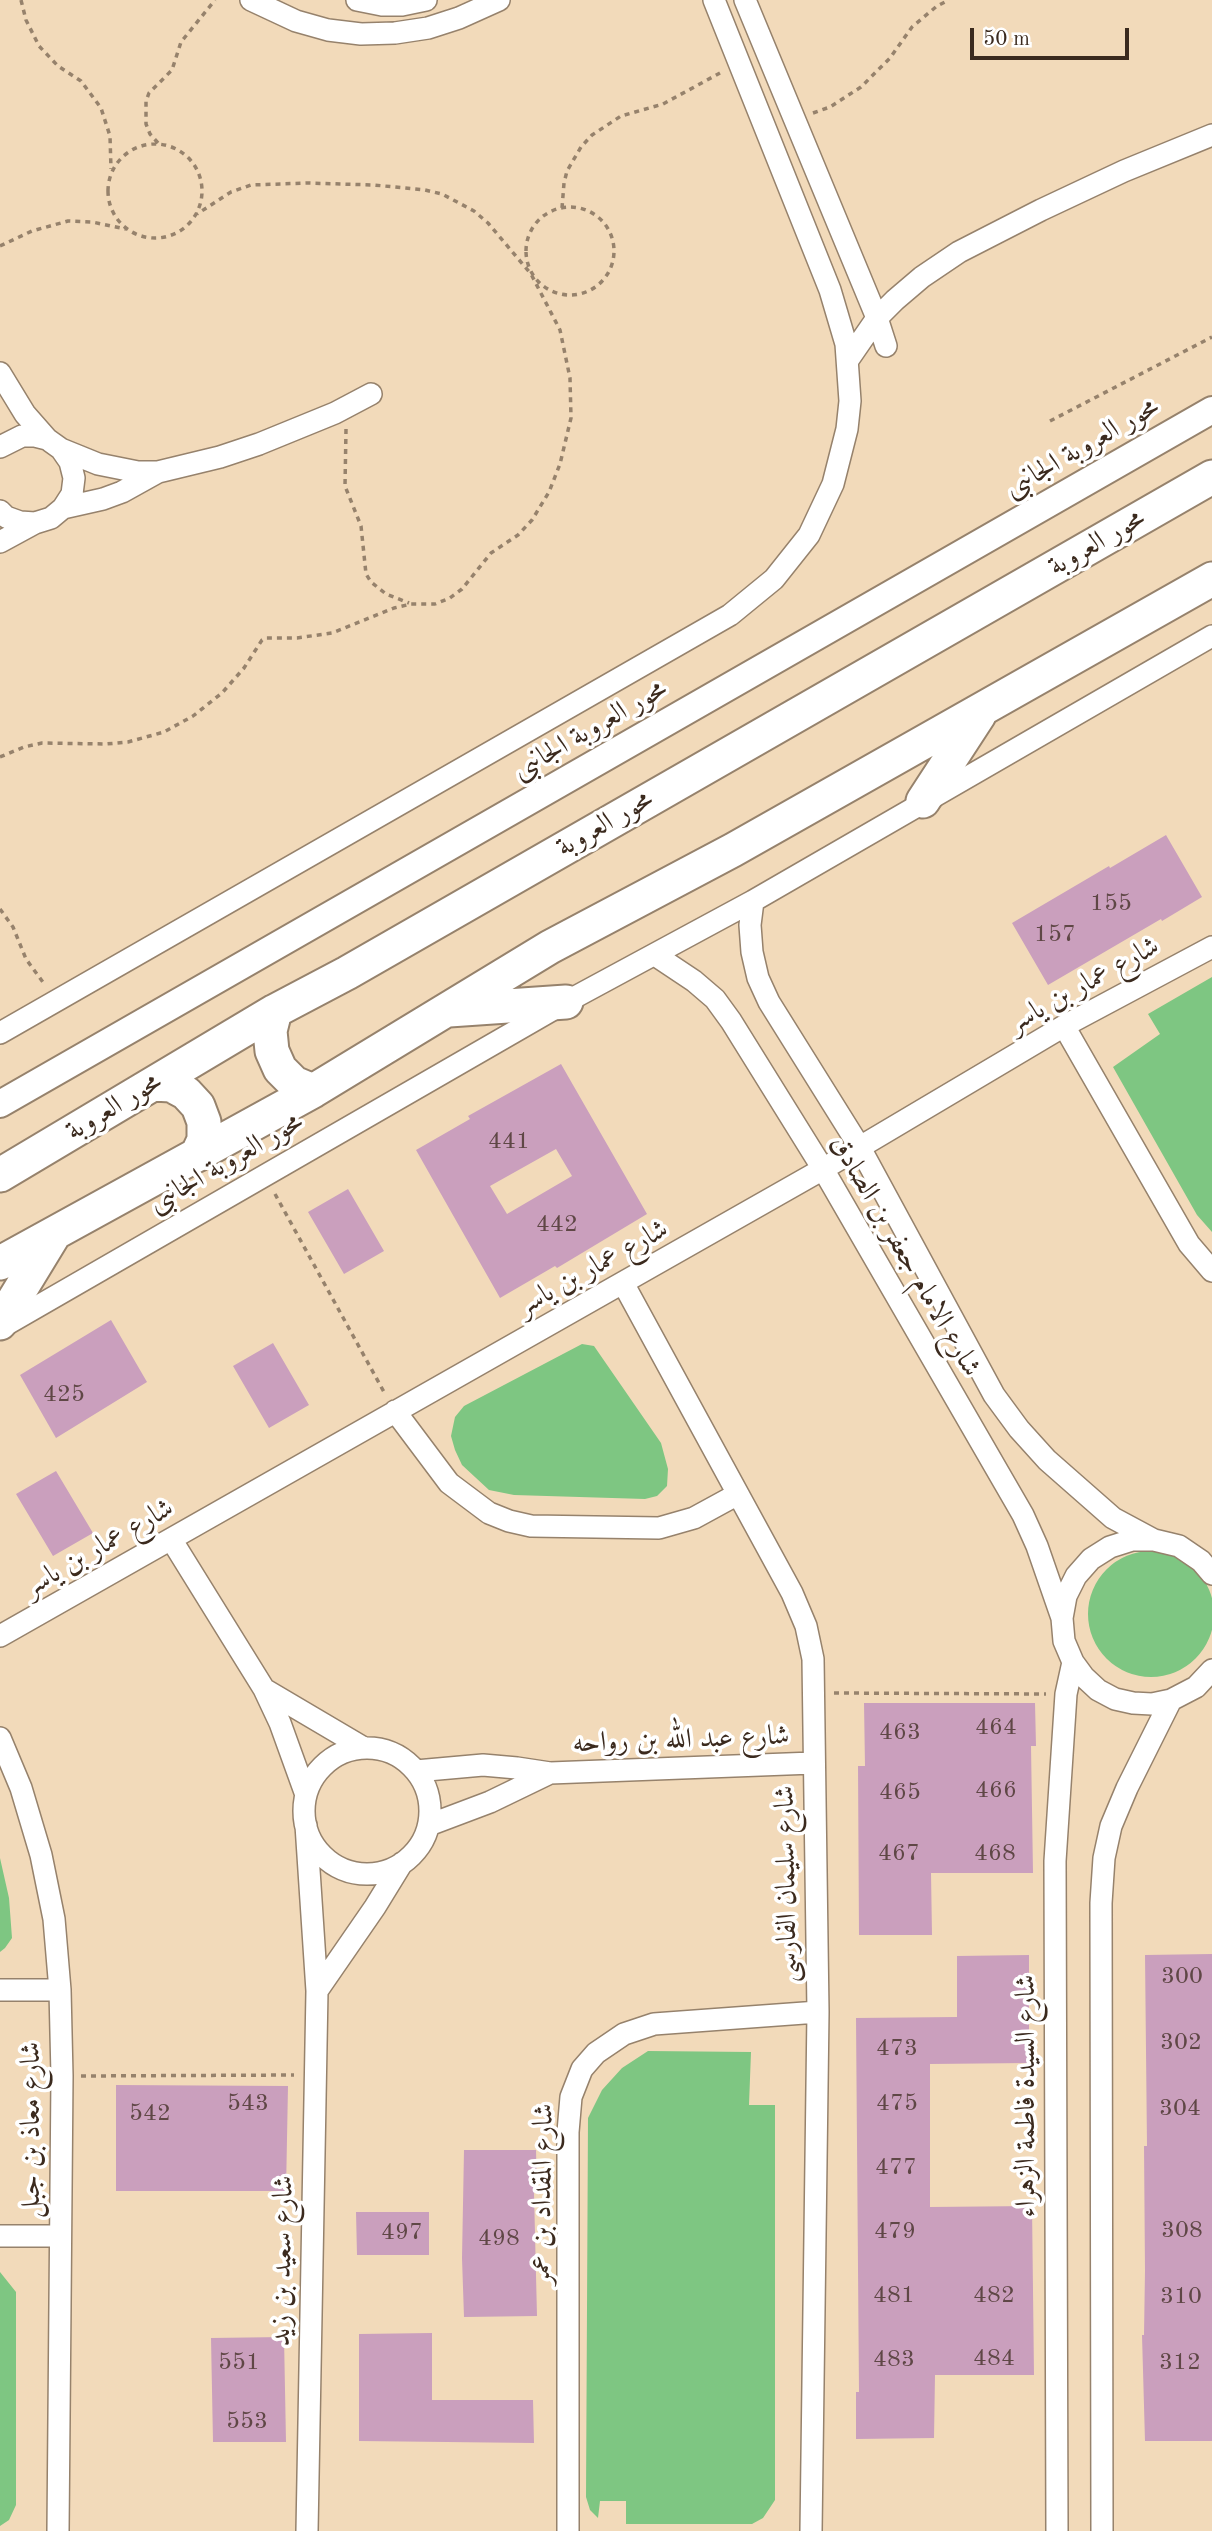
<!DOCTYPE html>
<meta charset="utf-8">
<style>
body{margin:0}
#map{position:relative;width:1212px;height:2531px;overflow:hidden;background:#f2daba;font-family:"Old Standard TT",serif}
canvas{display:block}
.scale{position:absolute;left:970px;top:28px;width:159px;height:32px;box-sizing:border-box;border:4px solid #3b2a1e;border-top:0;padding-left:9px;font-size:21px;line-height:24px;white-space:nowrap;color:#3b2a1e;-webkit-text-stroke:5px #fff;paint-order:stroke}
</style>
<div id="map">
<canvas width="1212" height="2531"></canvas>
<div class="scale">50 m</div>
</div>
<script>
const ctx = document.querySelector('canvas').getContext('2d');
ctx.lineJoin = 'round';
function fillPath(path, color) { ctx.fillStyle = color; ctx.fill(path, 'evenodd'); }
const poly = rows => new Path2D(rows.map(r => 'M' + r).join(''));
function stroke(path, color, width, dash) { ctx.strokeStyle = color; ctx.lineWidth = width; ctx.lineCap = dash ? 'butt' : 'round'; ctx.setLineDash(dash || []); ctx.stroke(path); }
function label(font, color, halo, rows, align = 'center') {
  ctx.font = font + ' "Old Standard TT",Amiri,serif'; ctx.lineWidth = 7; ctx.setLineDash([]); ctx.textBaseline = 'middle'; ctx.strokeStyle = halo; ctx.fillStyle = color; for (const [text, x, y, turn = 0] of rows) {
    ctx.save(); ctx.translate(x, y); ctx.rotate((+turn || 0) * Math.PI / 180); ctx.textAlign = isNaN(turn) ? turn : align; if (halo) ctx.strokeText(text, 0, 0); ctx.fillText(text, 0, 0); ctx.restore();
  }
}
const green = poly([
 [1212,977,1212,1232,1197,1215,1113,1067,1160,1034,1148,1014],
 [582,1344,594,1346,661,1443,668,1469,667,1486,657,1496,645,1499,514,1495,489,1490,462,1465,455,1450,451,1436,455,1417,464,1406],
 '1088 1614a63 63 0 1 1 126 0a63 63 0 1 1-126 0Z',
 [0,1858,9,1898,12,1938,5,1948,0,1952],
 [648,2051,751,2052,749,2105,775,2105,775,2500,763,2518,752,2524,626,2524,626,2501,600,2501,598,2518,590,2510,586,2497,588,2118,602,2090,622,2068],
 [0,2272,16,2292,16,2505,9,2520,0,2526]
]);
const building = poly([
 [1166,835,1202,897,1162,921,1161,919,1048,985,1012,923,1109,866,1110,868],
 [561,1064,647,1214,557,1268,555,1266,500,1298,416,1150,470,1119,468,1116],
 [556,1149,572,1176,507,1214,490,1186],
 [348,1189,384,1251,344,1274,308,1212],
 [111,1320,147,1382,56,1438,20,1375],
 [273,1343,309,1405,269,1428,233,1366],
 [56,1471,93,1533,53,1556,16,1494],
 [864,1703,1035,1703,1036,1746,1031,1746,1033,1873,931,1873,932,1935,859,1935,858,1766,865,1766],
 [1212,1954,1212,2441,1145,2441,1142,2335,1144,2335,1145,2271,1144,2146,1147,2146,1145,1955],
 [1029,1955,1029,2063,930,2064,930,2207,1032,2206,1034,2375,935,2375,934,2438,856,2439,856,2392,859,2392,856,2018,957,2017,957,1956],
 [116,2085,288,2086,286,2191,116,2191],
 [464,2150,536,2150,537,2193,534,2193,537,2316,464,2317,462,2258],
 [356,2212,429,2212,429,2255,357,2255],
 [432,2333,432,2400,533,2400,534,2443,359,2441,359,2334],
 [284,2337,286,2442,213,2442,211,2338]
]);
const path = poly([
 [21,0,26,20,39,46,58,66,81,81,101,108,110,136,111,169],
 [813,113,830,107,861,87,890,58,912,27,937,6,949,0],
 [158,143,150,134,146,124,146,101,149,93,172,70,181,42,215,0],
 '108 191a47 47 0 1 1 94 0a47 47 0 1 1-94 0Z',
 '526 251a44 44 0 1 1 88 0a44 44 0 1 1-88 0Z',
 [562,208,564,183,567,171,581,147,592,135,621,116,663,104,720,73],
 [0,246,32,231,68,221,92,222,126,229],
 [1050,421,1212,337],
 [346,429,345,486,361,526,366,574,371,582,386,594,409,603],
 [0,757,24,747,42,743,106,744,128,742,164,732,193,716,222,693,244,668,262,640,266,638,297,638,332,633,394,608,411,604,435,604,450,598,462,589,491,553,518,535,532,520,549,492,560,464,571,418,570,378,560,330,531,274,488,223,474,211,442,194,425,190,374,185,308,183,251,185,231,192,197,214],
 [0,909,13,927,26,959,45,985],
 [275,1194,384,1392],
 [834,1693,1046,1694],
 [81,2076,294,2075]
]);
const minor = poly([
 [251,0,296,21,328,30,361,34,395,33,428,28,459,18,499,0],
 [357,0,382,5,402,5,426,0],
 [745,0,877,318,886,346],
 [848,360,877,318,895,300,922,277,959,252,1041,210,1124,171,1212,135],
 [0,373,25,414,47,439],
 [0,447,22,436,35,436,47,439,61,449,70,462,74,478,72,494,63,508,51,518,35,523,20,522,6,517,0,511],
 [61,449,98,464,138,472,158,472,220,457,259,444,335,413,371,394],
 [63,508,103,499,122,492,158,472],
 [0,542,35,523],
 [753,901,750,925,752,952,758,978,769,1002,859,1146,994,1395,1019,1429,1047,1460,1113,1518,1154,1540],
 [655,955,694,981,715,999,731,1021,823,1169,1023,1515,1037,1546,1062,1618],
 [1064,1026,1189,1244,1212,1271],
 [0,1033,730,615,774,579,809,535,833,484,847,429,850,401,846,344,830,290,714,0],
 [623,1283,792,1593,806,1626,813,1659,818,2012,811,2531],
 [2,1327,566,1002,753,901,1212,636],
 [395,1411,449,1483,489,1513,509,1521,531,1526,659,1528,694,1518,738,1494],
 [171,1539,264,1689,280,1723,306,1795],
 [1212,1574,1201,1561,1179,1546,1154,1540,1132,1540,1110,1547,1091,1559,1076,1576,1066,1596,1062,1618,1064,1641,1073,1662,1084,1677,1098,1690,1115,1699,1133,1703,1152,1704,1171,1700,1196,1687,1212,1670],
 [0,1636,823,1169,1064,1026,1212,947],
 [264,1689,364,1748],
 [0,1738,21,1788,41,1855,54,1919,60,1990,62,2076,58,2531],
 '304 1811a63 63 0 1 1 126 0a63 63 0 1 1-126 0Z',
 [416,1771,483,1765,517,1768,550,1773,813,1763],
 [306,1825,317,1991,307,2531],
 [429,1825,490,1802,550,1773],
 [0,1990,60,1990],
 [317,1991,375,1907,402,1863],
 [0,2236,60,2236],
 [568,2531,568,2132,571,2097,582,2069,596,2053,624,2034,654,2024,818,2012],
 [1057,2531,1055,1861,1066,1694,1073,1662],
 [1102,2531,1101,1903,1104,1858,1111,1826,1127,1788,1171,1700]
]);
const tertiary = poly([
 [0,1104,1212,410]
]);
const primary = poly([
 [923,801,979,715],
 [449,1010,566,1002],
 [275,1011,270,1031,272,1051,280,1069,294,1083,313,1091],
 [153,1084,171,1085,186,1093,198,1106,204,1122,204,1140,197,1155],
 [0,1175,275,1011,347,973,1212,477],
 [0,1263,313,1091,550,947,733,850,1212,579],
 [0,1323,53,1236]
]);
const numberNames = [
 ["155",1111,904],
 ["157",1055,935],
 ["441",509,1142],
 ["442",557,1225],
 ["425",64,1395],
 ["464",996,1728],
 ["463",900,1733],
 ["466",996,1791],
 ["465",900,1793],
 ["467",899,1854],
 ["468",995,1854],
 ["300",1182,1977],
 ["302",1181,2043],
 ["473",897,2049],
 ["543",248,2104],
 ["475",897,2104],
 ["304",1180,2109],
 ["542",150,2114],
 ["477",896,2168],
 ["308",1182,2231],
 ["479",895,2232],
 ["497",402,2233],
 ["498",499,2239],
 ["481",894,2296],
 ["482",994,2296],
 ["310",1181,2297],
 ["484",994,2359],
 ["483",894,2360],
 ["551",239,2363],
 ["312",1180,2363],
 ["553",247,2422]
];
const streetNames = [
 ["محور العروبة الجانبى",1082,448,-30],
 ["محور العروبة",1097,543,-30],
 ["محور العروبة الجانبى",590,730,-30],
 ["محور العروبة",605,824,-30],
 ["شارع عمار بن ياسر",1084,985,-29],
 ["محور العروبة",114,1107,-31],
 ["محور العروبة الجانبى",226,1163,-30],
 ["شارع الامام جعفر بن الصادق",905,1256,60],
 ["شارع عمار بن ياسر",593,1268,-29],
 ["شارع عمار بن ياسر",99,1548,-30],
 ["شارع عبد الله بن رواحه",681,1740,-2],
 ["شارع سليمان الفارسى",787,1884,-91],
 ["شارع السيدة فاطمة الزهراء",1027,2096,-90],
 ["شارع معاذ بن جبل",32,2130,-90],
 ["شارع المقداد بن عمر",543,2194,-89],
 ["شارع سعيد بن زيد",283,2261,-89]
];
fillPath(green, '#7ec682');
fillPath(building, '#ca9fbd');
stroke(minor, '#96826c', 24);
stroke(tertiary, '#96826c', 30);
stroke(primary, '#96826c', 37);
stroke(path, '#96826c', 3.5, [5, 5]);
stroke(minor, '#fff', 21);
stroke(tertiary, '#fff', 26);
stroke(primary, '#fff', 33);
label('24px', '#5f4746', null, numberNames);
label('28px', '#3b2a1e', '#fff', streetNames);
</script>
